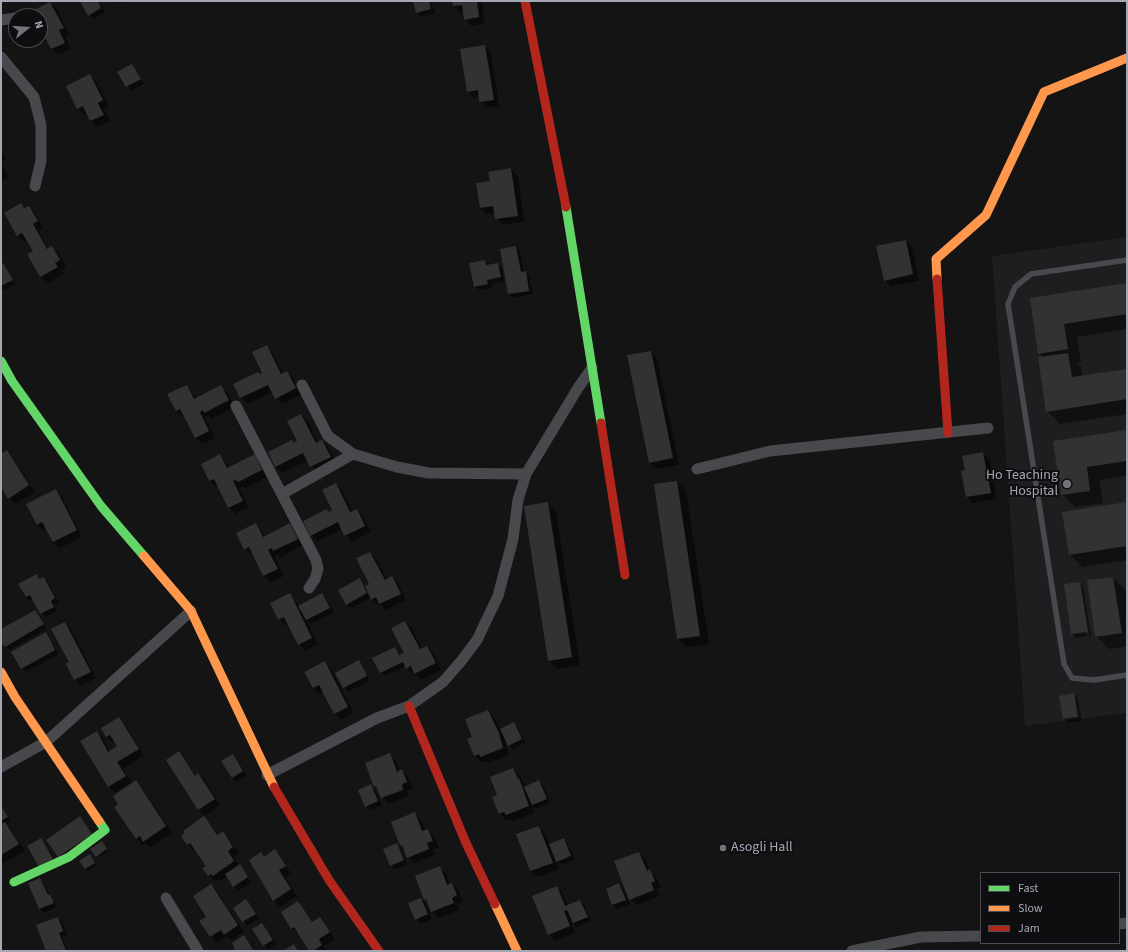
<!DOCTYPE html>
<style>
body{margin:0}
#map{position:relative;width:1128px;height:952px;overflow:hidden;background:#141414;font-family:"Source Sans 3",sans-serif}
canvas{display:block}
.frame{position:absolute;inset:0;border:2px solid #a5a8b4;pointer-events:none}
.legend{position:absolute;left:980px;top:872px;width:140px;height:72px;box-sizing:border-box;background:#0e0e10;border:1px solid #4a4c52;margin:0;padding:5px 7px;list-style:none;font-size:12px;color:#a5a8b4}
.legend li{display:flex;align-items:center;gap:8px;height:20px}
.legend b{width:20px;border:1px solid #4a4c52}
.north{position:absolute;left:8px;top:8px;width:40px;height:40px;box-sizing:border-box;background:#0e0e10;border:1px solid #4a4c52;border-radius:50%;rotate:73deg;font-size:11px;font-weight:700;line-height:16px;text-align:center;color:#a5a8b4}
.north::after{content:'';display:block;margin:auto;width:14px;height:18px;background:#72747c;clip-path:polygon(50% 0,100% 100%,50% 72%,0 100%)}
</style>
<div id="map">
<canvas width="1128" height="952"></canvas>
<div class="frame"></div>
<ul class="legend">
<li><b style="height:5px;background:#63d668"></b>Fast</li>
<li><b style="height:5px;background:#ff974d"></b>Slow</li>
<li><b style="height:5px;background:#b3261e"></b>Jam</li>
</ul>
<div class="north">N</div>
</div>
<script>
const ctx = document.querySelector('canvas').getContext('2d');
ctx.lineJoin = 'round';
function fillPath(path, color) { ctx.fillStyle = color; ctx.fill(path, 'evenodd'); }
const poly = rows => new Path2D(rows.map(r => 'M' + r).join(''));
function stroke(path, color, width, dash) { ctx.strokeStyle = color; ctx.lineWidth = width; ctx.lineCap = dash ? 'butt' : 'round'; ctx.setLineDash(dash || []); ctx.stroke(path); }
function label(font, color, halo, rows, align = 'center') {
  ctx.font = font + ' "Source Sans 3",sans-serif'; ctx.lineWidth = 4; ctx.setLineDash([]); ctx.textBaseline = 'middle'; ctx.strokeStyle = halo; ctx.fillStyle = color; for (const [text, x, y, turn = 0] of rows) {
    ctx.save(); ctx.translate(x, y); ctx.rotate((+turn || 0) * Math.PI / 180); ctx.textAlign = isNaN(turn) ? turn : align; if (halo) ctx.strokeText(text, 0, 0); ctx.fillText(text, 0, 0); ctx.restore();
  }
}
const built = poly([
 [1127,237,1127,713,1025,726,992,256]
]);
const shadow = poly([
 [81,1,99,1,105,12,93,19],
 [116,1,124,1,119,4],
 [414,1,431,1,435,13,421,17,417,13],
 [453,1,482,1,485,23,471,26,465,19,464,12,460,12,454,6],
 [50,3,57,9,69,35,65,37,71,49,58,55,52,49,48,41,45,42,40,37,40,16,29,16],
 [485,46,491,53,499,106,487,108,480,101,480,97,474,98,468,91],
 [132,65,144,84,131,91,119,72],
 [90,75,96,81,109,107,104,109,110,121,98,127,91,121,87,113,84,115,78,108],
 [1,149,6,159,1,162,9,178,1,182],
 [511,169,518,176,524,222,503,225,496,218,495,213,487,214,480,208,477,184,491,182],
 [21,204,26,209,29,207,35,213,43,228,38,231,48,249,52,247,58,253,66,267,61,270,64,274,48,283,41,277,28,254,34,251,28,240,24,242,18,236,5,213],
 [906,241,912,247,919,281,891,286,885,280],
 [516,247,520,251,524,273,529,276,533,294,513,298,509,294],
 [485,261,490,265,497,264,502,268,504,281,491,284,492,288,479,290,475,286],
 [3,264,16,284,5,290,1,287,1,265],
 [1127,284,1127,329,1077,337,1081,362,1077,363,1081,366,1082,377,1127,370,1127,414,1060,424,1047,411,1043,357,1039,353,1031,299],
 [266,346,273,353,283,374,287,372,294,379,301,395,282,404,273,392,248,404,241,398,235,384,264,373],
 [650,352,657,358,679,465,657,469,650,463],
 [187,386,196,399,221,386,227,392,235,407,211,419,209,416,205,418,215,438,202,444,196,438,185,416,183,417,176,411],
 [301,415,308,421,318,443,322,441,328,447,336,463,317,473,308,460,282,473,276,466,294,444,298,442],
 [1127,431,1127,476,1099,480,1103,503,1075,507,1062,494,1054,442],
 [7,451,13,458,35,492,15,504,1,485,1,455],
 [983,453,990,460,996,499,973,503,967,497,966,471],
 [220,455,230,468,255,456,261,462,268,477,245,488,243,486,239,488,248,507,236,514,229,507,218,486,216,487,210,480],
 [677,482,686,490,709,644,686,647,678,639],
 [336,484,342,490,353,512,357,510,363,516,371,532,352,542,342,529,317,542,311,535,327,510,329,513,333,511],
 [56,490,62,497,82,537,60,548,53,542,47,529,44,531,37,525],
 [547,503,556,512,580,665,558,669,549,660],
 [1127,503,1127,560,1083,567,1070,555],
 [256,524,265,537,290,524,296,531,303,545,280,557,278,555,274,557,284,576,271,582,264,576,254,554,251,555,245,549],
 [370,553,377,559,387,580,392,578,398,584,406,600,386,610,380,604,378,605,371,598,351,608,346,604,359,580,365,587,370,584],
 [36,575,41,580,44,578,48,582,59,603,54,605,57,611,45,617,33,599,30,601,26,597],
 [1113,578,1126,590,1127,646,1109,649,1096,636],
 [1079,583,1083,587,1091,636,1089,636,1081,586,1079,586,1087,636,1076,638,1072,634,1065,585],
 [289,594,299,606,322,594,334,612,311,624,305,618,318,644,306,651,299,644,289,624,285,626,279,619],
 [35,612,47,628,10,650,1,641,1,630],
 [405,622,412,628,422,649,427,647,433,653,441,670,421,680,415,674,413,675,406,666,385,676,381,672,395,648,401,656,405,654],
 [65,623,71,629,96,678,81,686,75,679,70,663],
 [46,634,59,654,26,672,22,668],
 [325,662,331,669,354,713,341,720,334,713,324,692,320,694,313,688,306,672],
 [358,662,370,680,348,692,336,674],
 [1073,694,1078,698,1082,721,1068,723,1064,719,1060,697],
 [488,711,494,717,500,730,514,724,518,728,525,743,513,749,505,740,509,755,488,763,485,761,481,762,475,756,468,740,473,737],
 [118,718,125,725,144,755,123,769,132,784,136,782,142,788,172,833,150,847,146,843,143,845,136,838,120,804,131,785,130,783,115,793,109,786,97,732,103,738,110,752,118,747,115,741,113,743,107,736],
 [179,753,196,776,198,774,205,781,220,805,205,816,198,809],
 [389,754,396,761,400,771,402,771,408,777,413,789,407,791,409,796,388,804,375,786],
 [232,755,247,775,236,782,232,778],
 [513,769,519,775,526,787,538,781,543,785,550,803,536,809,531,804,534,813,513,821,510,819,506,820,500,814,493,798,499,795],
 [371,786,375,790,382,805,370,810,366,806],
 [1,805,11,822,7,824,25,851,1,865],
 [415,814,421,820,425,831,428,830,434,836,439,848,433,850,435,855,414,863,400,845],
 [204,818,218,835,223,832,229,839,239,853,233,857,251,882,238,891,227,876,220,881,218,880,215,882,204,868,207,866,196,850,194,851,188,844],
 [539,827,545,833,550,845,564,840,568,844,574,860,561,865,555,860,559,869,538,877,531,871,517,835],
 [41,839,57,863,44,871],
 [103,844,108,851,98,858,96,857],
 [396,845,401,849,407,865,395,869,391,865],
 [275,851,291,873,285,877,297,896,280,907,274,901,250,860,261,854,265,857],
 [639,853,645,859,650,871,656,877,661,887,657,889,660,896,637,905,630,899],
 [91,857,96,865,87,871,81,862],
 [439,868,446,874,450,885,452,884,458,890,463,902,457,904,459,910,438,918,425,900],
 [40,879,57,907,44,913,40,909,29,884],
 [619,884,623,888,630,904,617,909,613,905,607,889],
 [211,885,217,891,244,932,231,940,227,936,217,943,201,921,207,917],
 [557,887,563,894,568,906,580,901,584,905,591,921,577,927,570,920,575,933,555,941,549,935],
 [421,899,425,903,432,919,420,924,416,919],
 [246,900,259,918,247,926,234,908],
 [298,902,313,923,320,918,335,939,324,946,327,951,310,951,299,934,292,928],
 [58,918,62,922,67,935,62,937,67,951,47,951],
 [262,924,277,944,268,950,253,930],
 [244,936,250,943,255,951,234,951]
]);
const building = poly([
 [80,1,98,1,101,8,88,16],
 [413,1,429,1,431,9,416,13],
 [452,1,477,1,479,17,464,20,462,5,453,6],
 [50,2,64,28,59,30,65,43,51,49,43,34,40,36,40,16,28,16,26,14],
 [485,45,494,100,479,102,478,90,467,92,460,49],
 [132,64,141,79,126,87,117,72],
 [90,74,103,100,98,103,104,115,90,121,83,106,77,109,66,86],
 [511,168,518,216,495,219,493,206,480,208,476,183,490,181,488,172],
 [21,203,24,208,29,206,38,221,33,224,47,249,52,246,60,260,55,263,58,267,40,277,27,254,33,251,22,233,17,236,4,213],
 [906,240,913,274,884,281,876,246],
 [516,246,521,272,526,271,529,291,508,294,500,249],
 [485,260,486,265,498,263,501,277,487,280,488,284,474,287,469,263],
 [3,263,13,280,1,286,1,264],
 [1127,283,1127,314,1064,324,1068,349,1038,354,1030,298],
 [267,345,281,374,287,371,296,388,275,399,268,385,240,398,233,384,258,372,259,374,262,373,252,352],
 [651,351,673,458,649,463,627,355],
 [1068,353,1072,377,1127,369,1127,399,1046,412,1038,357],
 [187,385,194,399,221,385,229,400,204,413,203,410,200,412,209,431,195,438,180,409,176,411,167,394],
 [301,414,316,443,322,440,331,457,310,467,303,453,275,467,268,452,292,440,294,443,297,441,287,421],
 [1127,430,1127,461,1087,467,1090,491,1061,495,1053,441],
 [7,450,29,485,8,499,1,487,1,454],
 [983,452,991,493,966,497,961,471,965,470,962,456],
 [220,454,227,468,255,454,262,470,238,482,236,480,233,481,243,501,228,508,214,479,209,481,201,464],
 [677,481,700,636,677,639,654,484],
 [336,483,350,512,357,509,365,526,344,536,338,522,310,536,303,521,327,509,328,512,332,510,322,490],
 [56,489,77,530,53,542,42,522,37,525,26,504],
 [548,502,572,657,548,661,524,506],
 [1127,502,1127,546,1069,555,1062,512],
 [256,523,263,537,290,523,298,539,273,551,272,548,268,550,278,569,263,576,249,547,244,550,236,533],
 [370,552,385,580,392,576,401,594,379,604,376,597,371,600,365,586,369,584,356,558],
 [37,574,39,579,44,577,55,598,51,601,54,607,40,614,30,595,26,597,18,584],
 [1113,577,1122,633,1095,637,1087,580],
 [360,578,367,593,346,605,338,590],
 [1080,582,1088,632,1071,634,1064,584],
 [290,593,312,638,298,645,284,617,278,620,270,603],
 [322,593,330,608,306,620,298,606],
 [35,610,44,624,5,647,1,643,1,629],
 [405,621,420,649,427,646,436,663,414,674,411,666,406,669,403,662,380,673,372,658,395,647,399,655,404,653,391,628],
 [65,622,91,672,74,680,66,664,69,662,51,629],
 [46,632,55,650,21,669,11,652],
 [359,660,367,676,343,688,335,673],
 [325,661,348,707,334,714,319,685,313,688,304,672],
 [1074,693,1078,717,1063,719,1059,696],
 [488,710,499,733,503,748,480,757,479,754,474,756,467,739,472,737,465,719],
 [119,717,139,749,117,762,126,776,108,787,80,741,97,731,108,752,117,746,110,735,106,737,101,728],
 [514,722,522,739,508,746,500,729],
 [179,751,195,776,198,773,215,799,198,810,166,760],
 [390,753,397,772,402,769,407,782,402,784,403,790,381,798,376,786,374,787,365,763],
 [233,754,243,771,232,778,221,761],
 [513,768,518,779,519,778,529,806,506,815,504,812,499,814,492,797,497,795,490,777],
 [136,780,166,826,143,842,140,836,136,839,114,807,118,804,113,796],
 [539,780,547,799,532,805,524,787],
 [371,784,378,801,365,807,358,790],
 [1,806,8,817,1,821],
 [415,812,422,831,428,829,433,841,427,843,429,849,407,858,402,845,400,846,391,822],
 [80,816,92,834,58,857,46,840],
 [204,816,217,835,223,831,233,847,228,851,234,861,213,876,211,874,208,876,202,868,206,866,190,843,187,845,181,836,185,833,183,831],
 [5,822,19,844,1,855,1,824],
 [539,826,553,863,530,871,516,834],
 [41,838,53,859,39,867,27,846],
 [564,838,571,856,556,862,549,844],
 [102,841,107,849,96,857,90,849],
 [397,843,404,860,390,866,383,849],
 [275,849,286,866,279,870,291,889,273,901,249,860,261,852,264,857],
 [639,852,647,871,650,869,655,881,651,883,654,890,629,900,614,861],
 [90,854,95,863,85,869,79,861],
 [240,864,248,877,233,887,225,874],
 [440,866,447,885,452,883,457,895,452,898,454,903,431,912,426,899,424,900,415,876],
 [40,878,48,895,50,894,54,903,39,909,28,883],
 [619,883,626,900,612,905,606,889],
 [211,884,238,925,224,935,221,930,210,937,199,921,206,917,193,896],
 [557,886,565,906,580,900,588,917,573,923,567,910,564,911,570,926,548,935,532,896],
 [421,898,428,914,415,920,408,903],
 [246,899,256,914,242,922,233,908],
 [298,901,312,922,320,917,330,932,319,939,322,945,313,951,309,951,294,927,291,929,281,912],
 [58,917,63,931,59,933,66,951,46,951,36,925],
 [262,923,273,940,263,946,252,929],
 [244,935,254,951,232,951,235,949,232,943],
 [294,944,298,951,283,951]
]);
const lane = poly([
 [1127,260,1031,274,1015,287,1008,304,1064,664,1072,678,1094,680,1127,675]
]);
const street = poly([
 [1,20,16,18],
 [1,57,34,97,41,125,41,161,35,186],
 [302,385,328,436,353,454,397,467,429,473,526,474],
 [236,406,316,560,318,569,315,579,309,588],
 [697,469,770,451,988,428],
 [282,494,353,454],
 [1,767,46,742,191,611],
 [267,775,377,718,409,706,443,682,462,660,477,640,498,596,513,539,518,500,526,474,578,388,592,368],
 [166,898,198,951],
 [1119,924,1127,923],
 [852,951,921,937,981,936]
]);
const fast = poly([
 [566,207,601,423],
 [1,361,12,381,101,506,144,556],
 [14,882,69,857,105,830,99,821]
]);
const slow = poly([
 [937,279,936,259,986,215,1044,92,1127,58],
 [144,556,191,611,274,787],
 [1,672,15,697,99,821],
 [495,904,517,951]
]);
const jam = poly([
 [525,1,566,207],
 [937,279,948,433],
 [601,423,625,575],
 [409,706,466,843,495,904],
 [274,787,329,880,379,951]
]);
const markers = [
 [1067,484,5,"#72747c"],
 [723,848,4,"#72747c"]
];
const poiNames = [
 ["Ho Teaching",1058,476],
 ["Hospital",1058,492],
 ["Asogli Hall",731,848,"left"]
];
fillPath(built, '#1e1e20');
fillPath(shadow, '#0007');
fillPath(building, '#323233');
stroke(lane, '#48494c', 5.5);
stroke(street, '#48494c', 11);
stroke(fast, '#63d668', 9);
stroke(slow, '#ff974d', 9);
stroke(jam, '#b3261e', 9);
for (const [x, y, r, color] of markers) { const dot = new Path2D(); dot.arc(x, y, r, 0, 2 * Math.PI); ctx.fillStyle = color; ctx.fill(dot); stroke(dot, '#0e0e10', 1.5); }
label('14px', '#a5a8b4', '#0e0e10', poiNames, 'right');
</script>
